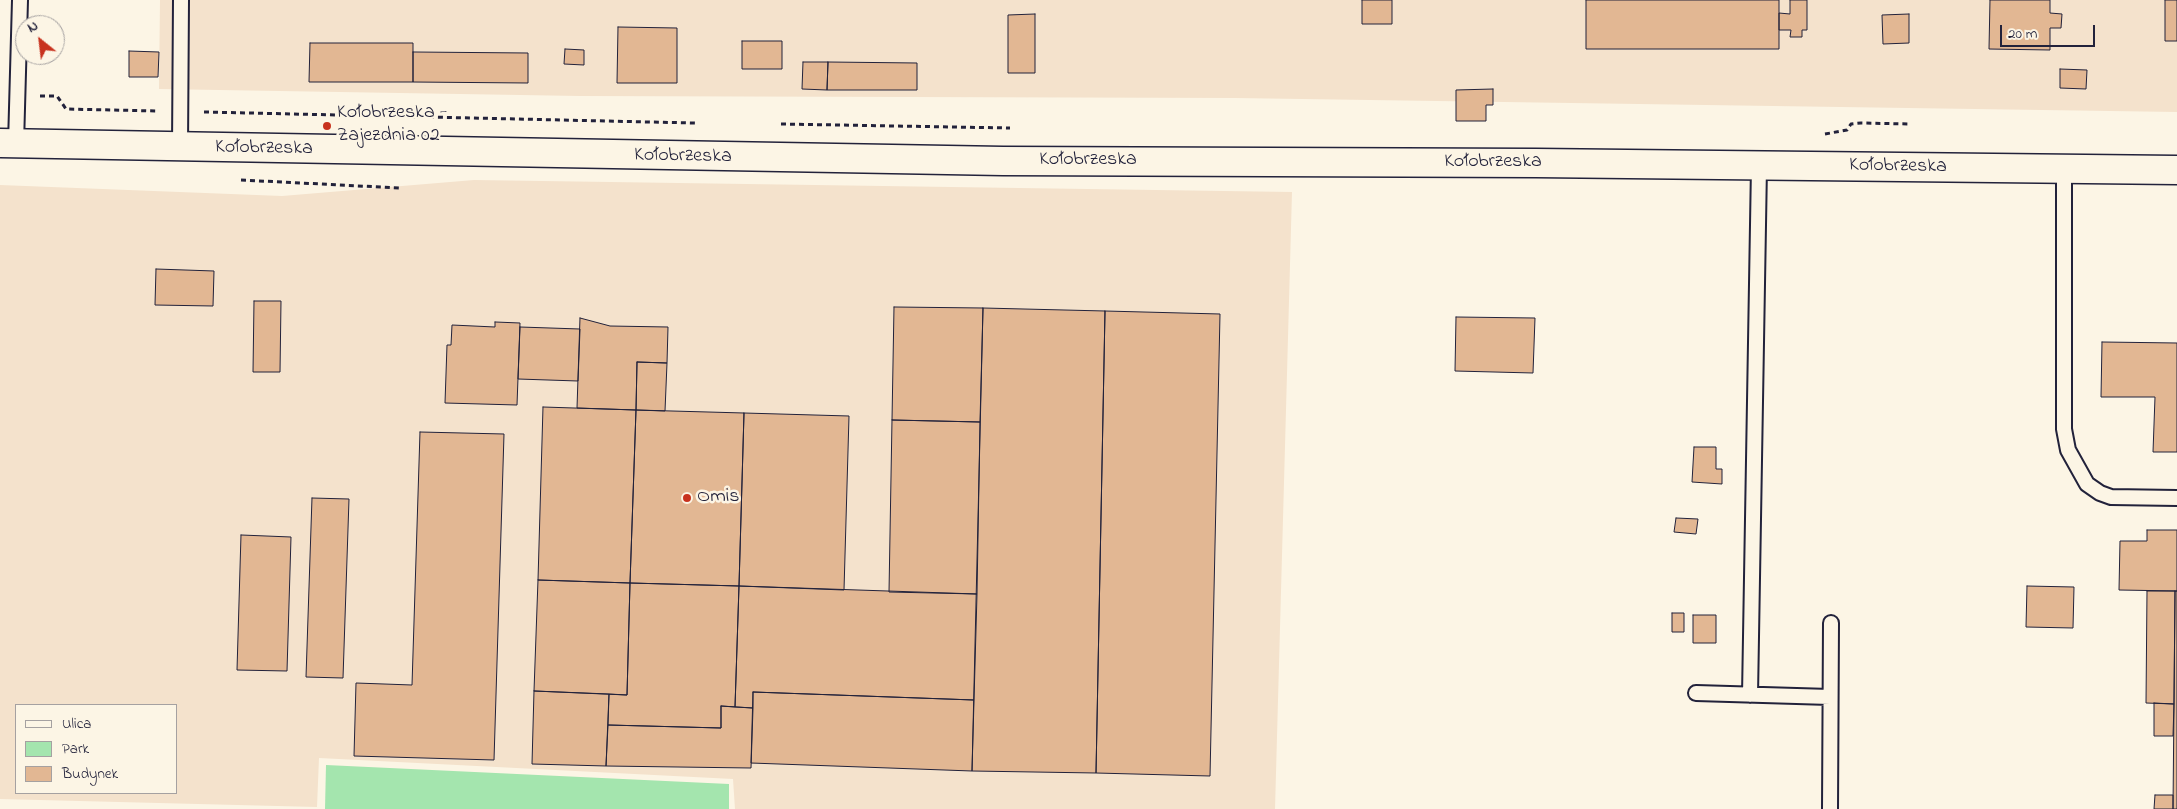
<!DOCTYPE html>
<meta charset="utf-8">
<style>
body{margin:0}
#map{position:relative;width:2177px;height:809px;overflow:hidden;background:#fcf5e5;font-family:"Indie Flower",sans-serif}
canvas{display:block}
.legend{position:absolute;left:15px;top:704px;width:162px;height:90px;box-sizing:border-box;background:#fcf5e5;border:1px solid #a5a1a1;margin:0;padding:6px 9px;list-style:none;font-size:15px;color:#22223b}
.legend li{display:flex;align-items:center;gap:10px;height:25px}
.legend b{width:25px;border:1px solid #a5a1a1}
.north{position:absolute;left:15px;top:15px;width:50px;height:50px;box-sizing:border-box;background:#fcf5e5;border:1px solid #a5a1a1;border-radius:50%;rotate:331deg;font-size:14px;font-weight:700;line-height:20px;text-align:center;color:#22223b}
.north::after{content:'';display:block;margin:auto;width:18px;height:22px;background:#c8321e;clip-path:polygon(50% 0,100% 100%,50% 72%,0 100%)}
.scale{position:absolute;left:2000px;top:25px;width:95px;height:22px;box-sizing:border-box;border:2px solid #22223b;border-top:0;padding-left:6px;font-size:15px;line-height:18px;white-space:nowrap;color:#22223b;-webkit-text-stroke:4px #fcf5e5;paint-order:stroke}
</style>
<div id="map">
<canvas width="2177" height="809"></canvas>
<ul class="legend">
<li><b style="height:6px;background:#fcf5e5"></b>Ulica</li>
<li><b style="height:14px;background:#a4e5ae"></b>Park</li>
<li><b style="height:14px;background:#e2b793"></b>Budynek</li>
</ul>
<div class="north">N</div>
<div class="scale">20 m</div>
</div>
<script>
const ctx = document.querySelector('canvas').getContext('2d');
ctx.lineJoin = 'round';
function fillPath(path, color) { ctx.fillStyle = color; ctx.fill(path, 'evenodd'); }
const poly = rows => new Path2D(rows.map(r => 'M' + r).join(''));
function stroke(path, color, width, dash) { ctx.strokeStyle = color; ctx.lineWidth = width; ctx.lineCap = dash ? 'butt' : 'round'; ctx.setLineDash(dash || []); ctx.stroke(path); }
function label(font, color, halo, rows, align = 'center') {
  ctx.font = font + ' "Indie Flower",sans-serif'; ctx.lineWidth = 5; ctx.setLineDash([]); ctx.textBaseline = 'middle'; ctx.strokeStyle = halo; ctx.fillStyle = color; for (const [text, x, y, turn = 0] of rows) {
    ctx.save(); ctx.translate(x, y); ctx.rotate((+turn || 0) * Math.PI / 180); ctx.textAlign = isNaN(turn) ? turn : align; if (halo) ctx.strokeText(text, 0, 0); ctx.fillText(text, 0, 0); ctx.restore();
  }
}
const built = poly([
 [160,0,2177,0,2177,112,1235,98,580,96,159,89],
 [474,180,1292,192,1275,809,735,809,733,779,319,758,317,807,0,799,0,185,282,196],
 [16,705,176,705,176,793,16,793]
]);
const green = poly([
 [326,765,729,784,729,809,325,809]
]);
const building = poly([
 [1362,0,1392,0,1392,24,1362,24,1362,0],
 [1586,0,1779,0,1779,49,1586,49,1586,0],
 [1790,0,1807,0,1807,30,1802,30,1802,37,1790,37,1791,30,1779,30,1779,13,1790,14,1790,0],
 [1990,0,2050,0,2050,13,2062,14,2061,28,2050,28,2050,50,1989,49,1990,0],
 [2165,0,2177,0,2177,41,2165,41,2165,0],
 [1035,14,1035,73,1008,73,1008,15,1035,14],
 [1909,14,1909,43,1883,44,1882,15,1909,14],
 [618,27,677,28,677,83,617,83,618,27],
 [742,41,782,41,782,69,742,69,742,41],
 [310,43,413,43,413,82,309,82,310,43],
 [565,49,584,50,584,65,564,64,565,49],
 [129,51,159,52,158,77,129,77,129,51],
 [413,52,528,53,528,83,413,82,413,52],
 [803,62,828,62,827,90,802,89,803,62],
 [828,62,917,63,917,90,827,90,828,62],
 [2060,69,2087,70,2086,89,2060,88,2060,69],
 [1493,89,1493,105,1486,105,1486,121,1456,121,1456,90,1493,89],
 [156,269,214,271,213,306,155,305,156,269],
 [254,301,281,301,280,372,253,372,254,301],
 [894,307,983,308,980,422,892,420,894,307],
 [983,308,1105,311,1096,773,972,771,983,308],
 [1105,311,1220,314,1210,776,1096,773,1105,311],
 [1456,317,1535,318,1533,373,1455,371,1456,317],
 [580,318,610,326,668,327,667,363,637,362,636,410,577,408,580,318],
 [495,322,520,323,517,405,445,403,447,345,451,345,452,325,495,327,495,322],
 [520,327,580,329,578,381,518,379,520,327],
 [2102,342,2177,343,2177,452,2153,452,2155,397,2101,397,2102,342],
 [637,362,667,363,665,411,636,410,637,362],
 [543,407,636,410,630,583,538,580,543,407],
 [636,410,744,413,739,586,630,583,636,410],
 [744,413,849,416,844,590,739,586,744,413],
 [892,420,980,422,977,594,889,592,892,420],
 [420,432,504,434,494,760,354,756,356,683,412,685,420,432],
 [1694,447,1716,447,1716,469,1722,469,1722,484,1692,482,1694,447],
 [312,498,349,499,343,678,306,677,312,498],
 [1676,518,1698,519,1696,534,1674,532,1676,518],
 [2147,530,2177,530,2177,591,2119,590,2120,541,2147,541,2147,530],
 [241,535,291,537,287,671,237,670,241,535],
 [538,580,630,583,627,695,534,691,538,580],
 [630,583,739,586,735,707,721,706,721,728,608,725,609,694,627,695,630,583],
 [739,586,977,594,974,700,753,692,753,708,735,707,739,586],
 [2027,586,2074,587,2073,628,2026,627,2027,586],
 [2147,591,2175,591,2174,704,2146,703,2147,591],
 [2175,591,2177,591,2177,809,2173,809,2175,591],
 [1672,613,1684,613,1684,632,1672,632,1672,613],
 [1693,615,1716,615,1716,643,1693,643,1693,615],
 [534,691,609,694,606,766,532,764,534,691],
 [753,692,974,700,972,771,751,763,753,692],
 [2154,703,2174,704,2173,736,2154,736,2154,703],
 [721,706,753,708,751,768,606,766,608,725,721,728,721,706],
 [2155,795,2173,795,2173,809,2154,809,2155,795]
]);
const path = poly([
 [40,96,57,96,66,109,157,111],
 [204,112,695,123],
 [781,124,1010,128],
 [1825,134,1847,130,1851,124,1861,123,1910,124],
 [241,180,400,188]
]);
const service = poly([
 [16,144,20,0],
 [180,147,181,0],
 [2064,168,2064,429,2068,450,2087,484,2100,493,2111,497,2177,498],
 [1696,693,1830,697],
 [1750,695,1759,166],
 [1830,809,1831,623]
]);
const tertiary = poly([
 [0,143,1003,161,1536,163,2177,170]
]);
const markers = [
 [327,126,5,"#c8321e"],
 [687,498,5,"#c8321e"]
];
const poiNames = [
 ["Kołobrzeska -",337,114],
 ["Zajezdnia 02",337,137],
 ["Omis",697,498]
];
const streetNames = [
 ["Kołobrzeska",264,149,1],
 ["Kołobrzeska",683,157,1],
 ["Kołobrzeska",1088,161],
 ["Kołobrzeska",1493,163],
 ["Kołobrzeska",1898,167,1]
];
fillPath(built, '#f4e2cc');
fillPath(green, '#a4e5ae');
fillPath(building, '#e2b793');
stroke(building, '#22223b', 1);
stroke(service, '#22223b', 18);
stroke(tertiary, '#22223b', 31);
stroke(path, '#22223b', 3, [5, 4]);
stroke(service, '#fcf5e5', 14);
stroke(tertiary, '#fcf5e5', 28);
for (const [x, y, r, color] of markers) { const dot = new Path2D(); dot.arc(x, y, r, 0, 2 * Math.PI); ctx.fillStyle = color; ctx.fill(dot); stroke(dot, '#fcf5e5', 2); }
label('20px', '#22223b', '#fcf5e5', poiNames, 'left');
label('20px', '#22223b', '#fcf5e5', streetNames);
</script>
